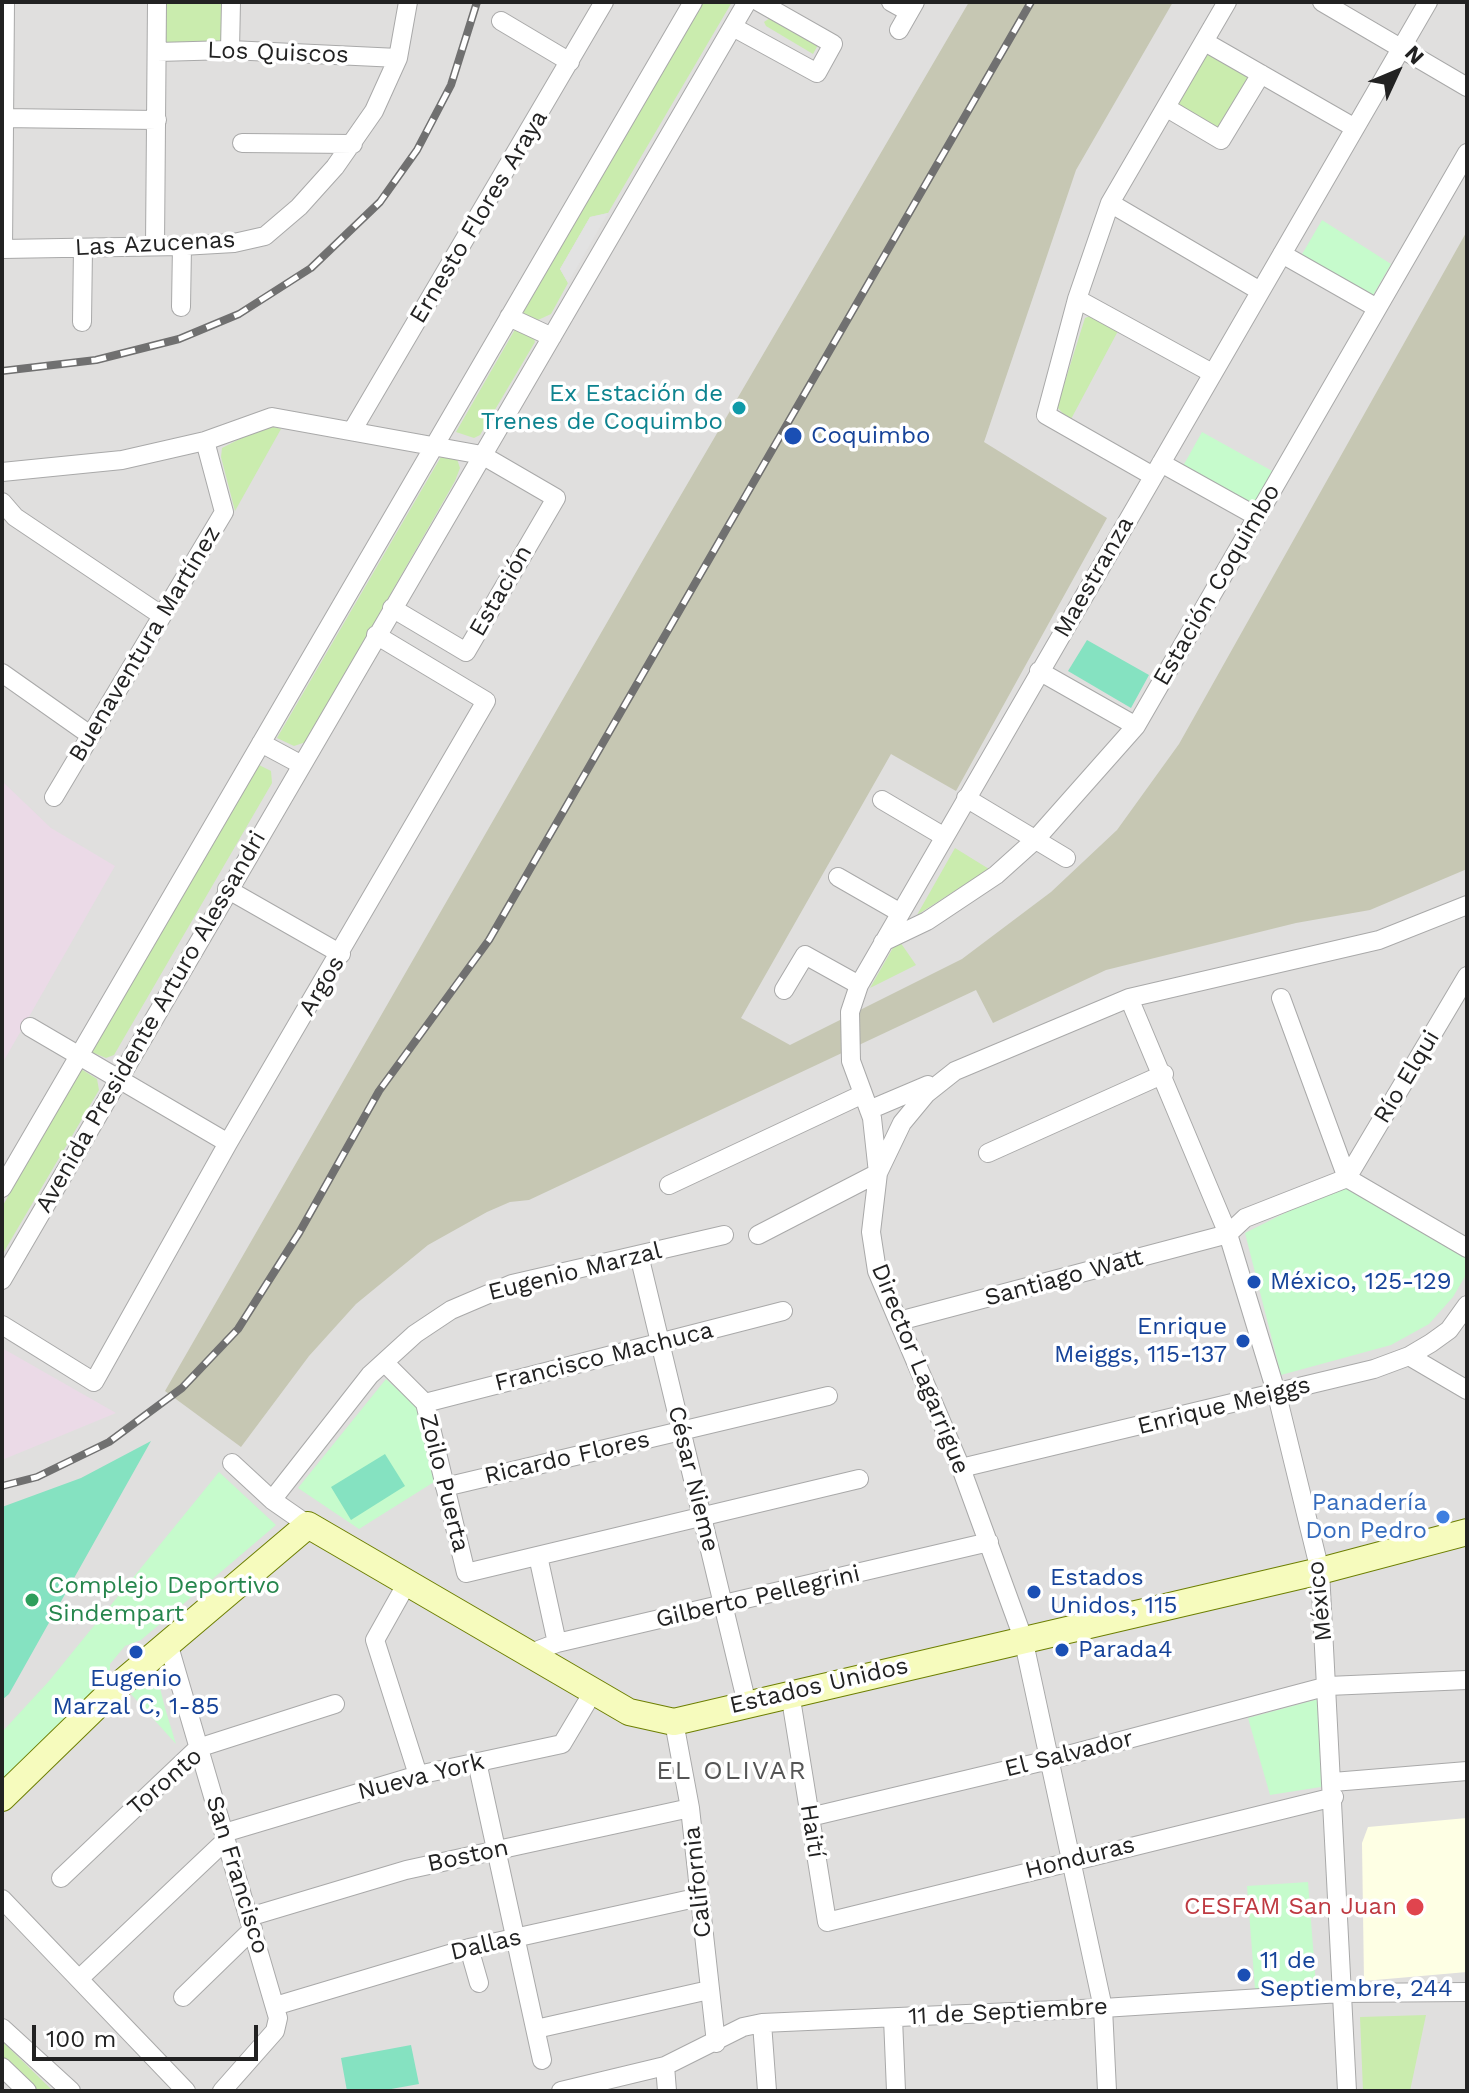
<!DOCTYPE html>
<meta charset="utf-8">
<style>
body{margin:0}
#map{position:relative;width:1469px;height:2093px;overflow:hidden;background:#f2efe8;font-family:"Work Sans",sans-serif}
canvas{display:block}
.frame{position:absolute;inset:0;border:4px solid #222;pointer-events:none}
.north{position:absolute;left:1357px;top:32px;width:80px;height:80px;-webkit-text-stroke:6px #fff;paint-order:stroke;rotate:46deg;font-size:22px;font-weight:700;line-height:32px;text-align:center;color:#222}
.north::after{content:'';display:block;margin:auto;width:28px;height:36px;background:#222;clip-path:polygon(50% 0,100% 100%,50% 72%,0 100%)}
.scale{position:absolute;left:32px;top:2025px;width:226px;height:36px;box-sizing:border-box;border:4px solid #222;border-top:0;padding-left:10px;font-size:24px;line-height:28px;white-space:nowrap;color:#222;-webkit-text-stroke:6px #fff;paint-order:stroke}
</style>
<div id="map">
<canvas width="1469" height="2093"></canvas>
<div class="frame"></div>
<div class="north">N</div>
<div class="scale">100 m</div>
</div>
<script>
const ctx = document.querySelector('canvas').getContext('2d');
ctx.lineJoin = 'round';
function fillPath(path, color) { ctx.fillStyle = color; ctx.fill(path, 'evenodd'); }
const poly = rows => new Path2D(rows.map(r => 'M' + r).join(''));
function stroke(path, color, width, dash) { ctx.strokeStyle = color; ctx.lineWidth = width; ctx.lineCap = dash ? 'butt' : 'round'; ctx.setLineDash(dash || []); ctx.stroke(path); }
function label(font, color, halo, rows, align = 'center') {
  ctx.font = font + ' "Work Sans",sans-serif'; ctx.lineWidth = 7; ctx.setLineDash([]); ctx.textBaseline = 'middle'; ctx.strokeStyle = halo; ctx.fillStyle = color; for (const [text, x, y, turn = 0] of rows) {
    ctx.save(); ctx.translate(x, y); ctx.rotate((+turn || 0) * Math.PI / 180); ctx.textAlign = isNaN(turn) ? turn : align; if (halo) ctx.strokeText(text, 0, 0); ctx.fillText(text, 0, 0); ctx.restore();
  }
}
const residential = poly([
 [2,2,1467,2,1467,2091,2,2091]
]);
const industrial = poly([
 [2,781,51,828,115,866,2,1064],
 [2,1348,116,1413,2,1460]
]);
const education = poly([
 [1467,1818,1467,1972,1364,1981,1362,1843,1368,1827]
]);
const construction = poly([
 [969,2,1173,2,1076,170,984,442,1107,518,956,791,891,754,741,1018,790,1045,962,959,1051,892,1117,830,1179,744,1467,231,1467,869,1370,910,1296,923,1106,970,993,1023,976,990,529,1200,510,1202,487,1212,428,1245,356,1304,309,1356,241,1447,165,1391,647,553]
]);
const grass = poly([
 [164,2,224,2,223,46,164,45],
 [702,2,732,2,608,213,590,217,560,269,568,283,551,314,538,320,523,313],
 [770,18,818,45,813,54,766,26,764,22],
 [1207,50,1251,75,1219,131,1175,107],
 [1090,316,1118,331,1070,421,1057,407,1085,318],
 [517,326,533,335,535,342,480,435,474,438,456,432],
 [267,425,281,429,235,511,221,457,222,448],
 [442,455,457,459,460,468,455,481,306,742,294,746,277,738],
 [255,763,271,771,272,783,114,1055,106,1058,89,1051],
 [955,848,989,869,917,915],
 [898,939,916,965,870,988],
 [81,1069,97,1079,99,1090,2,1255,2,1207],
 [1426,2015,1410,2091,1363,2091,1360,2017],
 [2,2041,53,2091,36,2091,2,2058]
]);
const park = poly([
 [1322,220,1391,264,1372,297,1301,256],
 [1202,432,1274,472,1255,506,1183,466],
 [1347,1182,1467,1251,1467,1273,1453,1297,1429,1324,1391,1345,1281,1375,1245,1233],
 [386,1379,419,1409,434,1482,359,1529,298,1488],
 [219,1472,276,1525,141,1640,125,1646,110,1664,110,1680,2,1785,2,1732,49,1681],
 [156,1672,165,1708,176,1744,130,1693,151,1681],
 [1322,1698,1327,1786,1270,1795,1248,1718],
 [1308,1882,1316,1985,1255,1989,1247,1886]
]);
const pitch = poly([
 [1087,640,1149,675,1131,708,1068,671],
 [151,1441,9,1694,2,1700,2,1507,81,1478],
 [385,1454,405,1486,351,1520,331,1487],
 [411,2045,419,2084,380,2091,347,2091,341,2058]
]);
const parking = poly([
 [608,213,568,283,560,269,590,217]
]);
const street = poly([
 [891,2,909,12],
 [1322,2,1467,87],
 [501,21,570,62],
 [733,27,817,73,833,44,759,2],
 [899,30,915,2],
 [1205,42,1355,128],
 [230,50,231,2],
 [157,52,230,50,398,58],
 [1167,108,1221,140,1261,74],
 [2,118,157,120],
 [242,143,353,144],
 [1110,203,1260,291],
 [155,246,157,2],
 [2,249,182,246,234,243,265,236,299,207,335,167,374,111,398,58,408,2],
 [3,249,5,2],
 [1282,254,1377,308],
 [1077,299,1212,373],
 [181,307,182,246],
 [509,317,552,337],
 [82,322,83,248],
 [352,431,604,2],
 [1161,463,1256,516],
 [2,472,122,460,205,441,272,417,482,455,556,498,466,652,392,608],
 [1153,476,1046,415,1077,299,1110,203,1227,2],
 [2,502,15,517,161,615],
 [1039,671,1136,726],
 [2,673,90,735],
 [261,743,300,764],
 [54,797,224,512,205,441],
 [966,798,1066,858],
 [882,800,943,836],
 [838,877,899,912],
 [227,889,341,954],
 [883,942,927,921,996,875,1035,840,1136,726,1467,153],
 [784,990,805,955,859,985],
 [1129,998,1228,1234,1277,1395,1320,1571,1347,2091],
 [1281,998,1347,1178],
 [30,1027,228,1143],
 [869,1110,928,1085],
 [988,1153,1164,1074],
 [1347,1178,1467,976],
 [1347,1178,1467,1248],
 [669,1185,863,1094],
 [2,1188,693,2],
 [758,1235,878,1173,872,1118,851,1061,850,1012,859,985,1428,2],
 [639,1255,747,1704],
 [2,1280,747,2],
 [899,1321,1228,1234,1245,1218,1347,1178],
 [2,1325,94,1382,228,1143,486,701,376,635],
 [1409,1356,1467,1390],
 [384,1362,425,1403,466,1573,859,1479],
 [425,1403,783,1311],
 [232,1463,272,1500,308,1525],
 [961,1468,1374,1369,1409,1356,1431,1343,1449,1330,1467,1305],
 [445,1487,828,1396],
 [272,1500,370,1375,415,1334,451,1310,512,1284,724,1235],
 [538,1556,557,1643],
 [407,1583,375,1640,418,1775],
 [168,1643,278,2018,275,2031,222,2091],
 [528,1654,557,1643,989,1542],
 [790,1693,827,1922,1334,1797],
 [674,1722,690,1808,716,2043],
 [477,1762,542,2060],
 [1333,1782,1467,1771],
 [810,1817,1049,1760,1328,1686,1467,1680],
 [224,1833,418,1775,562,1744,593,1692],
 [61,1878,198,1748,335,1704],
 [2,1899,186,2091],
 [249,1917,406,1870,690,1808],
 [469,1948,479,1983],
 [80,1978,226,1840],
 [183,1997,253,1929],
 [275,2006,469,1948,700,1897],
 [893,2018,896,2091],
 [762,2023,767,2091],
 [2,2028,71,2091],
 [536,2029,709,1990],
 [665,2066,667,2091],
 [2,2067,27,2091],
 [561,2091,665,2066,743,2027,762,2023,1103,2008,1341,1993,1467,1992],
 [1107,2091,1103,2008,1023,1638,961,1468,877,1271,871,1232,878,1173,902,1123,926,1094,955,1071,1129,998,1379,940,1467,905]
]);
const secondary = poly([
 [2,1798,111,1692,308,1525,629,1712,674,1722,1320,1571,1467,1532]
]);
const rail = poly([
 [2,371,96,360,179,339,239,314,311,268,380,202,417,150,451,85,477,2],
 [2,1486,37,1477,109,1442,182,1388,238,1329,299,1233,379,1091,489,940,1031,2]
]);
const markers = [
 [739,408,8,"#0f9aa8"],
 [793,436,10,"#1a4fb4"],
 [1254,1282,8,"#1a4fb4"],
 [1243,1341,8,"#1a4fb4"],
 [1443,1517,8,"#3f7fe0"],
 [1034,1592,8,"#1a4fb4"],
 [32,1600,8,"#2e9e5b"],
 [1062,1650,8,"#1a4fb4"],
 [136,1652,8,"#1a4fb4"],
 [1415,1907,10,"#e0444e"],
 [1244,1975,8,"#1a4fb4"]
];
const streetNames = [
 ["Los Quiscos",278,53,2],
 ["Ernesto Flores Araya",479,217,-59],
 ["Las Azucenas",155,244,-3],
 ["Maestranza",1094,577,-60],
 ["Estación Coquimbo",1217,585,-60],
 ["Estación",501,591,-60],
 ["Buenaventura Martínez",145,644,-59],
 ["Argos",322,986,-59],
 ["Avenida Presidente Arturo Alessandri",151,1022,-60],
 ["Río Elqui",1407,1077,-59],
 ["Eugenio Marzal",575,1272,-14],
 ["Santiago Watt",1064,1278,-15],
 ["Francisco Machuca",604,1357,-14],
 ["Director Lagarrigue",920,1369,68],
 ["Enrique Meiggs",1224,1406,-14],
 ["Ricardo Flores",567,1458,-13],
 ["César Nieme",693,1479,76],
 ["Zoilo Puerta",444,1483,76],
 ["Gilberto Pellegrini",758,1597,-13],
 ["México",1320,1601,-96],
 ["Estados Unidos",819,1686,-13],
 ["El Salvador",1069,1754,-14],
 ["Nueva York",421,1777,-14],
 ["Toronto",165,1782,-41],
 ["Haití",812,1831,81],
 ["Boston",468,1856,-12],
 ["Honduras",1080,1858,-14],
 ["San Francisco",237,1875,73],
 ["California",698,1882,-96],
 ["Dallas",486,1945,-13],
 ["11 de Septiembre",1008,2012,-3]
];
const cultureNames = [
 ["Ex Estación de",723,394],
 ["Trenes de Coquimbo",723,422]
];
const transitNames = [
 ["Coquimbo",811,436],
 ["México, 125-129",1270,1282],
 ["Enrique",1227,1327,"right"],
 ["Meiggs, 115-137",1227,1355,"right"],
 ["Estados",1050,1578],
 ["Unidos, 115",1050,1606],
 ["Parada4",1078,1650],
 ["Eugenio",136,1679,"center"],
 ["Marzal C, 1-85",136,1707,"center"],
 ["11 de",1260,1961],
 ["Septiembre, 244",1260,1989]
];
const shopNames = [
 ["Panadería",1427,1503],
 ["Don Pedro",1427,1531]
];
const leisureNames = [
 ["Complejo Deportivo",48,1586],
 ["Sindempart",48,1614]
];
const healthNames = [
 ["CESFAM San Juan",1397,1907]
];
const neighbourhoodNames = [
 ["EL OLIVAR",732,1771]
];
fillPath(residential, '#e0dfde');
fillPath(industrial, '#ebdae7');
fillPath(education, '#feffe4');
fillPath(construction, '#c6c7b3');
fillPath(grass, '#caecae');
fillPath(park, '#c6fbcc');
fillPath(pitch, '#85e2c1');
fillPath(parking, '#e2e2e2');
stroke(street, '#a9a9a9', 20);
stroke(secondary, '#6d7f02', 28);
stroke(street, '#fff', 18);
stroke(secondary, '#f6fbbd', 26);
stroke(rail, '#707070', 8);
stroke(rail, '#fff', 5, [15]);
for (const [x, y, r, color] of markers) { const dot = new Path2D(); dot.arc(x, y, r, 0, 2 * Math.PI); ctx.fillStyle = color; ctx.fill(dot); stroke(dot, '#fff', 3); }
label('24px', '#222', '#fff', streetNames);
label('24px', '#0d838f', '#fff', cultureNames, 'right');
label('24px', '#164399', '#fff', transitNames, 'left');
label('24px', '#366cbe', '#fff', shopNames, 'right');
label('24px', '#27864d', '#fff', leisureNames, 'left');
label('24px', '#be3a42', '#fff', healthNames, 'right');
ctx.letterSpacing = '2px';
label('26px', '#555', '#fff', neighbourhoodNames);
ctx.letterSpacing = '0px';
</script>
